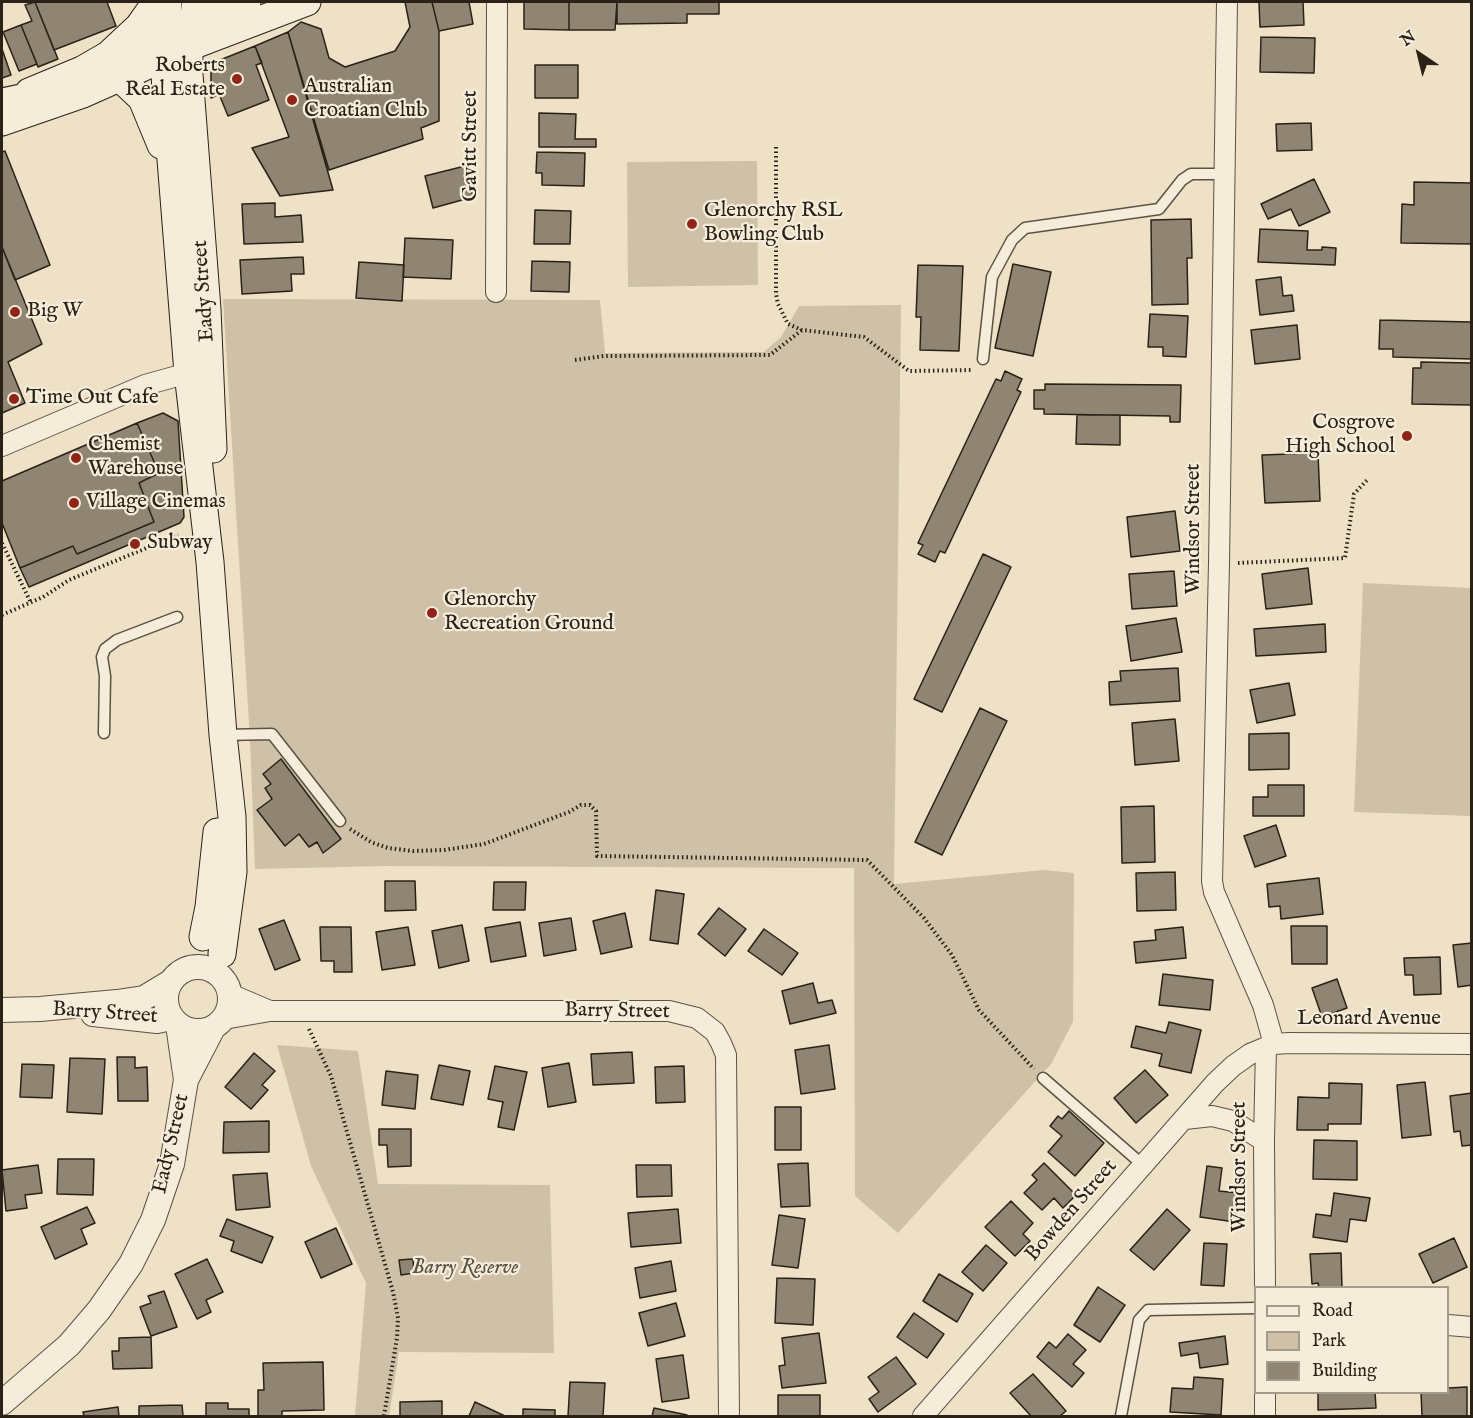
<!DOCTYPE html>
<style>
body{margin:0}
#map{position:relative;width:1473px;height:1418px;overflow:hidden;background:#efe1c6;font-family:"IM FELL English",serif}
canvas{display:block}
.frame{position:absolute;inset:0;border:3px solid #2a2217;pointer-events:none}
.legend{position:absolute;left:1254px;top:1286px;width:195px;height:108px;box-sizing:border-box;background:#f5ecda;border:2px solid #a49b8c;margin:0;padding:8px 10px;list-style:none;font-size:18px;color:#2a2217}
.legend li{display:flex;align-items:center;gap:12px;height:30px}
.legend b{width:30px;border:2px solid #a49b8c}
.north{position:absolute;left:1389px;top:24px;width:60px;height:60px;-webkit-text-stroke:4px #f5ecda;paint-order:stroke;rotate:325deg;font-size:16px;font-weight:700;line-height:24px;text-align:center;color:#2a2217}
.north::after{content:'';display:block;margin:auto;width:21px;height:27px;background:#2a2217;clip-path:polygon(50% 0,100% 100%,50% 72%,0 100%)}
</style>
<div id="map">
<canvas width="1473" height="1418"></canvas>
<div class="frame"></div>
<ul class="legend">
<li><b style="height:8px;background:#f5ecda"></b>Road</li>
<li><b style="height:16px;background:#cec1a8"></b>Park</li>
<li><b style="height:16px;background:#908572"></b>Building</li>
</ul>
<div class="north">N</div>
</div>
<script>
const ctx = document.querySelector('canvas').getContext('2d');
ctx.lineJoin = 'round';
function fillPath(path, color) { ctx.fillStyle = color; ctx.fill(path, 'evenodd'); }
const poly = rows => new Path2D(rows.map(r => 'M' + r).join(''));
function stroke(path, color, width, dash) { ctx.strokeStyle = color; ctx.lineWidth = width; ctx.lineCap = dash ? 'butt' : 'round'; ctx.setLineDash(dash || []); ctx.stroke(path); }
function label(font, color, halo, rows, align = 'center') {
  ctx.font = font + ' "IM FELL English",serif'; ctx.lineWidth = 4.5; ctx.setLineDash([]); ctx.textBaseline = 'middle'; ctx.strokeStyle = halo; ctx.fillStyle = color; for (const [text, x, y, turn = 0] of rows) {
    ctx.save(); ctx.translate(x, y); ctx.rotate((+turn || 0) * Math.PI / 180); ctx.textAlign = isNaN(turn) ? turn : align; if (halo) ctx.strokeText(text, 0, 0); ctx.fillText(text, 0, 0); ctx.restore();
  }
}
const green = poly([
 [757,161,758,285,628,287,627,162],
 [223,299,600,300,605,353,764,352,781,337,799,306,901,305,894,884,1044,870,1074,873,1073,1022,1051,1064,898,1233,855,1196,854,868,386,866,255,869,250,739],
 [1363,583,1471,588,1471,816,1354,812],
 [277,1045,358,1051,378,1184,550,1185,554,1353,399,1352,389,1416,355,1416,366,1283,311,1166]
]);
const building = poly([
 [35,2,58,59,38,67,21,25,32,21,25,5,35,2],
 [35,2,107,2,116,26,54,50,35,2],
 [405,2,432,2,439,31,439,121,421,128,423,139,329,170,288,32,301,22,321,29,329,58,345,67,395,51,410,27,405,2],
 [432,2,469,2,473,24,439,31,432,2],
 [524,2,569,2,569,30,524,29,524,2],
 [569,2,617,2,615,30,569,30,569,2],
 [617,2,719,2,719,14,687,14,687,23,617,24,617,2],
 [1259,2,1303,2,1304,25,1260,27,1259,2],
 [21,25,37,64,19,71,3,32,21,25],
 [288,32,333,190,280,196,252,148,289,137,255,46,288,32],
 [1261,37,1315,38,1314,73,1260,72,1261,37],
 [255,46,262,63,256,65,269,100,228,116,219,94,211,98,211,67,215,62,255,46],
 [2,49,11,75,2,78,2,49],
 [535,65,578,65,578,98,535,98,535,65],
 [539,113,576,114,575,139,596,139,596,147,539,147,539,113],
 [1311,123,1312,150,1277,151,1276,124,1311,123],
 [5,151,50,265,15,280,2,247,2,152,5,151],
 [537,152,585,153,584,186,542,185,542,173,536,173,537,152],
 [465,166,473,197,433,208,425,176,465,166],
 [1314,179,1330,212,1299,226,1291,209,1268,219,1261,204,1314,179],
 [1414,182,1472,183,1472,244,1401,243,1402,204,1414,205,1414,182],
 [275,203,275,217,301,215,303,242,244,244,242,204,275,203],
 [535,210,571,211,570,244,534,244,535,210],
 [1191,219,1192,258,1187,258,1188,304,1152,305,1151,220,1191,219],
 [1260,229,1308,231,1307,250,1322,250,1322,247,1336,248,1335,265,1258,262,1260,229],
 [405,238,453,240,451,279,403,277,405,238],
 [2,247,42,344,8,362,25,403,2,413,2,247],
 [303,257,304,274,291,274,292,291,242,294,240,260,303,257],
 [532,261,570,262,569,292,531,291,532,261],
 [359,262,404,265,402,301,356,298,359,262],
 [1013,264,1051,272,1033,356,995,348,1013,264],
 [918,265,963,266,959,351,920,350,921,317,916,317,918,265],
 [1281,277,1283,296,1292,295,1294,311,1260,315,1256,280,1281,277],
 [1150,314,1188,316,1186,357,1163,356,1163,347,1148,347,1150,314],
 [1380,320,1472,322,1472,359,1393,357,1393,349,1379,349,1380,320],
 [1297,325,1300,359,1255,364,1251,330,1297,325],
 [1421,362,1472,363,1472,405,1412,404,1413,368,1421,368,1421,362],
 [1005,371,1022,379,1017,390,1021,392,945,553,940,551,935,562,918,554,923,545,918,543,996,379,1001,381,1005,371],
 [1045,384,1181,385,1180,422,1170,422,1170,416,1044,414,1044,409,1034,409,1034,390,1045,390,1045,384],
 [163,413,178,421,184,517,180,523,29,587,20,568,73,546,77,554,154,522,139,483,159,473,137,423,163,413],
 [1077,415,1120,415,1120,445,1076,444,1077,415],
 [137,423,159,473,139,483,154,522,77,554,73,546,20,568,2,523,2,481,137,423],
 [1318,453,1320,501,1265,503,1262,455,1318,453],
 [1175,511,1180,551,1131,557,1127,517,1175,511],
 [983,554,1011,567,942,712,914,699,983,554],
 [1308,568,1312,604,1266,609,1262,574,1308,568],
 [1174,571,1177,606,1132,609,1129,574,1174,571],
 [1176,618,1182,652,1131,661,1126,626,1176,618],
 [1325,624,1326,652,1256,656,1254,629,1325,624],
 [1178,668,1180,701,1110,705,1109,682,1121,681,1120,671,1178,668],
 [1289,683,1295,715,1257,723,1250,690,1289,683],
 [980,708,1007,721,942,855,915,842,980,708],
 [1175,719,1179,761,1135,765,1132,723,1175,719],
 [1289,733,1289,769,1249,770,1249,734,1289,733],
 [281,759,341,839,323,853,317,842,309,847,299,834,285,846,257,810,272,799,265,788,271,784,263,774,281,759],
 [1268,785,1304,785,1304,816,1253,816,1253,797,1268,797,1268,785],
 [1154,806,1155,862,1122,863,1121,807,1154,806],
 [1276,825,1286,856,1255,867,1244,836,1276,825],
 [1175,872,1176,910,1137,911,1136,873,1175,872],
 [1319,878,1323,914,1281,919,1280,906,1269,907,1267,884,1319,878],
 [385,881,415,881,416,910,385,911,385,881],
 [494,882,526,882,525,910,493,910,494,882],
 [656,890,684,894,678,944,650,940,656,890],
 [719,908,746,929,725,956,698,934,719,908],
 [625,913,632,947,601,954,593,921,625,913],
 [571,918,576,950,544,956,539,923,571,918],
 [284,920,300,960,275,970,259,929,284,920],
 [520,922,526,956,491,962,485,928,520,922],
 [462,925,469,961,439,968,432,931,462,925],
 [1291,926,1327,926,1327,964,1292,964,1291,926],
 [320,927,351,927,352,972,334,972,334,961,321,961,320,927],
 [408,927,415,965,382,970,376,932,408,927],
 [1183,927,1186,958,1136,963,1134,942,1156,940,1155,930,1183,927],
 [764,929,798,953,782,975,748,951,764,929],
 [1472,943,1472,985,1458,987,1453,945,1472,943],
 [1440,957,1441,994,1414,995,1413,975,1405,975,1404,958,1440,957],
 [1163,974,1213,980,1210,1010,1159,1005,1163,974],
 [1337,979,1347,1008,1322,1017,1312,988,1337,979],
 [813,983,818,1003,832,1000,836,1013,790,1024,782,991,813,983],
 [1169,1022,1201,1030,1191,1073,1159,1066,1162,1054,1131,1047,1136,1026,1166,1033,1169,1022],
 [829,1045,835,1089,801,1094,795,1050,829,1045],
 [632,1052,634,1083,593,1085,591,1054,632,1052],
 [254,1053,275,1071,262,1085,268,1090,251,1109,225,1087,254,1053],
 [117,1057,135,1057,135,1068,147,1067,148,1101,118,1101,117,1057],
 [70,1058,105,1059,102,1114,67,1112,70,1058],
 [569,1063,576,1102,548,1107,542,1068,569,1063],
 [22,1064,54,1065,52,1098,20,1097,22,1064],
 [439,1065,470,1071,463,1105,431,1099,439,1065],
 [495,1066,527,1072,514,1130,498,1127,503,1102,488,1099,495,1066],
 [684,1066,685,1102,656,1103,655,1067,684,1066],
 [1145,1070,1168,1095,1136,1123,1114,1098,1145,1070],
 [386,1071,418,1075,415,1109,382,1105,386,1071],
 [1425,1082,1431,1135,1402,1138,1397,1085,1425,1082],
 [1329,1083,1362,1084,1361,1124,1328,1124,1328,1130,1297,1130,1298,1097,1329,1098,1329,1083],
 [1472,1093,1472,1145,1462,1146,1460,1131,1454,1132,1450,1096,1472,1093],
 [775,1107,801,1107,801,1150,775,1150,775,1107],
 [1069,1111,1104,1143,1075,1176,1048,1152,1062,1136,1050,1126,1058,1116,1062,1119,1069,1111],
 [269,1121,269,1152,223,1153,224,1122,269,1121],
 [379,1129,411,1129,411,1166,388,1167,387,1145,379,1145,379,1129],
 [1314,1140,1357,1141,1357,1180,1313,1179,1314,1140],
 [58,1159,94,1159,93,1195,57,1194,58,1159],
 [808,1163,810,1206,781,1207,778,1164,808,1163],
 [1044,1163,1076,1195,1063,1208,1054,1198,1042,1210,1024,1193,1037,1180,1032,1175,1044,1163],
 [38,1165,42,1193,25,1195,27,1208,6,1211,2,1170,38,1165],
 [636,1165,671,1165,672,1196,637,1197,636,1165],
 [1207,1166,1222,1168,1219,1191,1239,1193,1235,1222,1200,1217,1207,1166],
 [267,1173,270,1207,236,1210,233,1175,267,1173],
 [1334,1193,1370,1198,1366,1221,1350,1219,1347,1242,1313,1237,1316,1214,1331,1216,1334,1193],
 [1011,1201,1033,1223,1023,1234,1030,1241,1015,1256,985,1227,1011,1201],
 [87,1207,95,1223,81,1229,87,1244,55,1259,41,1227,87,1207],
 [678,1209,681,1243,631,1247,628,1213,678,1209],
 [1167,1209,1190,1230,1154,1270,1130,1250,1167,1209],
 [779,1215,805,1219,798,1268,772,1265,779,1215],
 [227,1219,273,1237,262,1263,231,1251,234,1241,220,1236,227,1219],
 [336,1228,352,1264,321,1278,305,1242,336,1228],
 [1454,1238,1467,1267,1433,1283,1419,1254,1454,1238],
 [1204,1243,1227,1244,1224,1286,1201,1285,1204,1243],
 [986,1245,1007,1263,983,1291,962,1272,986,1245],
 [1341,1253,1342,1288,1319,1288,1318,1283,1312,1284,1310,1254,1341,1253],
 [207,1259,223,1292,206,1300,211,1312,197,1319,175,1274,207,1259],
 [413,1259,414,1273,401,1275,399,1260,413,1259],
 [671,1261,676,1291,640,1298,635,1268,671,1261],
 [939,1274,973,1294,957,1322,923,1301,939,1274],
 [777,1278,815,1279,813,1325,775,1323,777,1278],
 [1098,1287,1125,1305,1100,1342,1074,1325,1098,1287],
 [164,1291,177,1327,151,1336,140,1307,151,1303,148,1296,164,1291],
 [676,1303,685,1336,648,1346,639,1313,676,1303],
 [914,1313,944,1334,927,1358,897,1337,914,1313],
 [819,1333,826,1383,782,1388,779,1366,785,1365,782,1338,819,1333],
 [1068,1334,1086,1350,1073,1364,1084,1373,1072,1387,1037,1357,1049,1342,1056,1348,1068,1334],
 [1225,1336,1228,1364,1200,1368,1198,1353,1181,1356,1179,1343,1225,1336],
 [151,1337,152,1368,113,1369,112,1351,119,1351,119,1338,151,1337],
 [683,1355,689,1398,662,1402,656,1359,683,1355],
 [896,1357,916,1384,878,1412,869,1399,879,1392,868,1377,896,1357],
 [323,1362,324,1410,282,1411,282,1416,258,1416,258,1390,264,1390,263,1363,323,1362],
 [1033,1374,1066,1411,1060,1416,1031,1416,1010,1393,1033,1374],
 [1194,1377,1223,1379,1221,1415,1170,1412,1172,1388,1193,1389,1194,1377],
 [570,1382,605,1383,603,1416,568,1416,570,1382],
 [1467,1387,1467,1416,1422,1416,1421,1392,1448,1392,1448,1388,1467,1387],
 [1318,1392,1375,1392,1376,1408,1318,1410,1318,1392],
 [778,1395,820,1395,820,1416,778,1416,778,1395],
 [442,1401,442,1416,400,1416,400,1402,442,1401],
 [475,1402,505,1416,469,1416,475,1402],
 [206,1403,228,1403,228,1409,249,1409,249,1416,206,1416,206,1403],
 [182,1405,183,1416,139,1416,139,1406,182,1405],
 [118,1407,119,1416,84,1416,83,1412,118,1407],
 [654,1408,687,1415,686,1416,652,1416,654,1408],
 [523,1409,555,1410,555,1416,523,1416,523,1409]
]);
const path = poly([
 [776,147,776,294,778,304,788,324,802,330,864,337,909,371,973,370],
 [575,360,604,356,770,355,802,330],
 [2,543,30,601],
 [1238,563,1345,558,1354,494,1368,479],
 [2,615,43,597,69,580,178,535],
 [350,829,371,842,388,848,413,851,444,850,484,844,569,812,581,805,590,805,596,811,597,856,867,860,924,918,952,955,979,1010,1034,1069],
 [309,1029,331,1076,393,1292,398,1318,397,1338,384,1416]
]);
const service = poly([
 [983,359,992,277,1012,240,1025,228,1159,209,1182,180,1191,174,1225,174],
 [104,733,105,676,102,657,105,649,117,640,177,617],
 [223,735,272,734,340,821],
 [1043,1078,1144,1166],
 [1121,1416,1139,1320,1148,1310,1256,1308]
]);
const minor = poly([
 [1227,2,1219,563,1212,881,1214,892,1263,1005,1274,1044],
 [496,292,497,2],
 [2,446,145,385,188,373],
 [230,994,270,1011],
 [224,1019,270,1011,669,1011,697,1018,715,1032,721,1043,726,1055,729,1416],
 [1185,1119,1212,1116,1233,1121,1264,1141],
 [1265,1288,1264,1141,1266,1047],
 [1448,1325,1472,1327],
 [923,1416,1215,1083,1233,1066,1250,1054,1274,1044,1289,1043,1472,1044],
 [1265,1416,1265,1392]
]);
const tertiary = poly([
 '166 999a32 32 0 1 1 64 0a32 32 0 1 1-64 0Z',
 [2,1010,40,1009,117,1002,144,998,169,983],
 [93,1014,157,1021,171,1018],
 [186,1080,213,1028],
 [2,1403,69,1345,99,1310,131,1264,153,1220,172,1164,186,1080,178,1025]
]);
const secondary = poly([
 [168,2,164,58,168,122,188,373,210,562,223,735,232,817,233,872,222,954],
 [196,2,189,47,189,74,207,309,213,449],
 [113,65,165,34,192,21,247,2],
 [121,79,142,99,161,145],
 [29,92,82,70,108,55,139,26,156,2],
 [2,102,50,92],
 [2,122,83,94,189,47,307,2],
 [203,937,209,907,217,832]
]);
const markers = [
 [237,79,6,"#8f2418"],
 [292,100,6,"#8f2418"],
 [692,224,6,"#8f2418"],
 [15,312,6,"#8f2418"],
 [14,399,6,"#8f2418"],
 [1407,436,6,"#8f2418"],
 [76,458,6,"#8f2418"],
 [74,503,6,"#8f2418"],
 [135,544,6,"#8f2418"],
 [432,613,6,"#8f2418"]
];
const poiNames = [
 ["Roberts",225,67,"right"],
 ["Real Estate",225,91,"right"],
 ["Australian",304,88],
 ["Croatian Club",304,112],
 ["Glenorchy RSL",704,212],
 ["Bowling Club",704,236],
 ["Big W",27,312],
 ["Time Out Cafe",26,399],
 ["Cosgrove",1395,424,"right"],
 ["High School",1395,448,"right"],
 ["Chemist",88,446],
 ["Warehouse",88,470],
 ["Village Cinemas",86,503],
 ["Subway",147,544],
 ["Glenorchy",444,601],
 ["Recreation Ground",444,625]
];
const streetNames = [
 ["Gavitt Street",472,146,-90],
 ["Eady Street",205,291,-94],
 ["Windsor Street",1195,529,-90],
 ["Barry Street",617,1012,1],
 ["Barry Street",105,1014,4],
 ["Leonard Avenue",1369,1020],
 ["Eady Street",172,1144,-77],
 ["Windsor Street",1241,1167,-90],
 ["Bowden Street",1072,1211,-49]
];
const parkNames = [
 ["Barry Reserve",465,1269]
];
fillPath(green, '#cec1a8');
fillPath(building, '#908572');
stroke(building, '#2a2217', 1.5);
stroke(service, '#5b5243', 13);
stroke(minor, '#5b5243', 22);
stroke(tertiary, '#5b5243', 26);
stroke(secondary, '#2a2217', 29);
stroke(path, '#2a2217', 4, [1.5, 3]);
stroke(service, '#f5ecda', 10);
stroke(minor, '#f5ecda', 20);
stroke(tertiary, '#f5ecda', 24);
stroke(secondary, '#f5ecda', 27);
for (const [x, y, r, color] of markers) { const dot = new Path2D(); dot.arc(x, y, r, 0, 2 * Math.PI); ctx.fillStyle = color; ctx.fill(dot); stroke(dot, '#f5ecda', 2); }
label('21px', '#2a2217', '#f5ecda', poiNames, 'left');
label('21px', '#2a2217', '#f5ecda', streetNames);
label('italic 21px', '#5b5242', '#f5ecda', parkNames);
</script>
